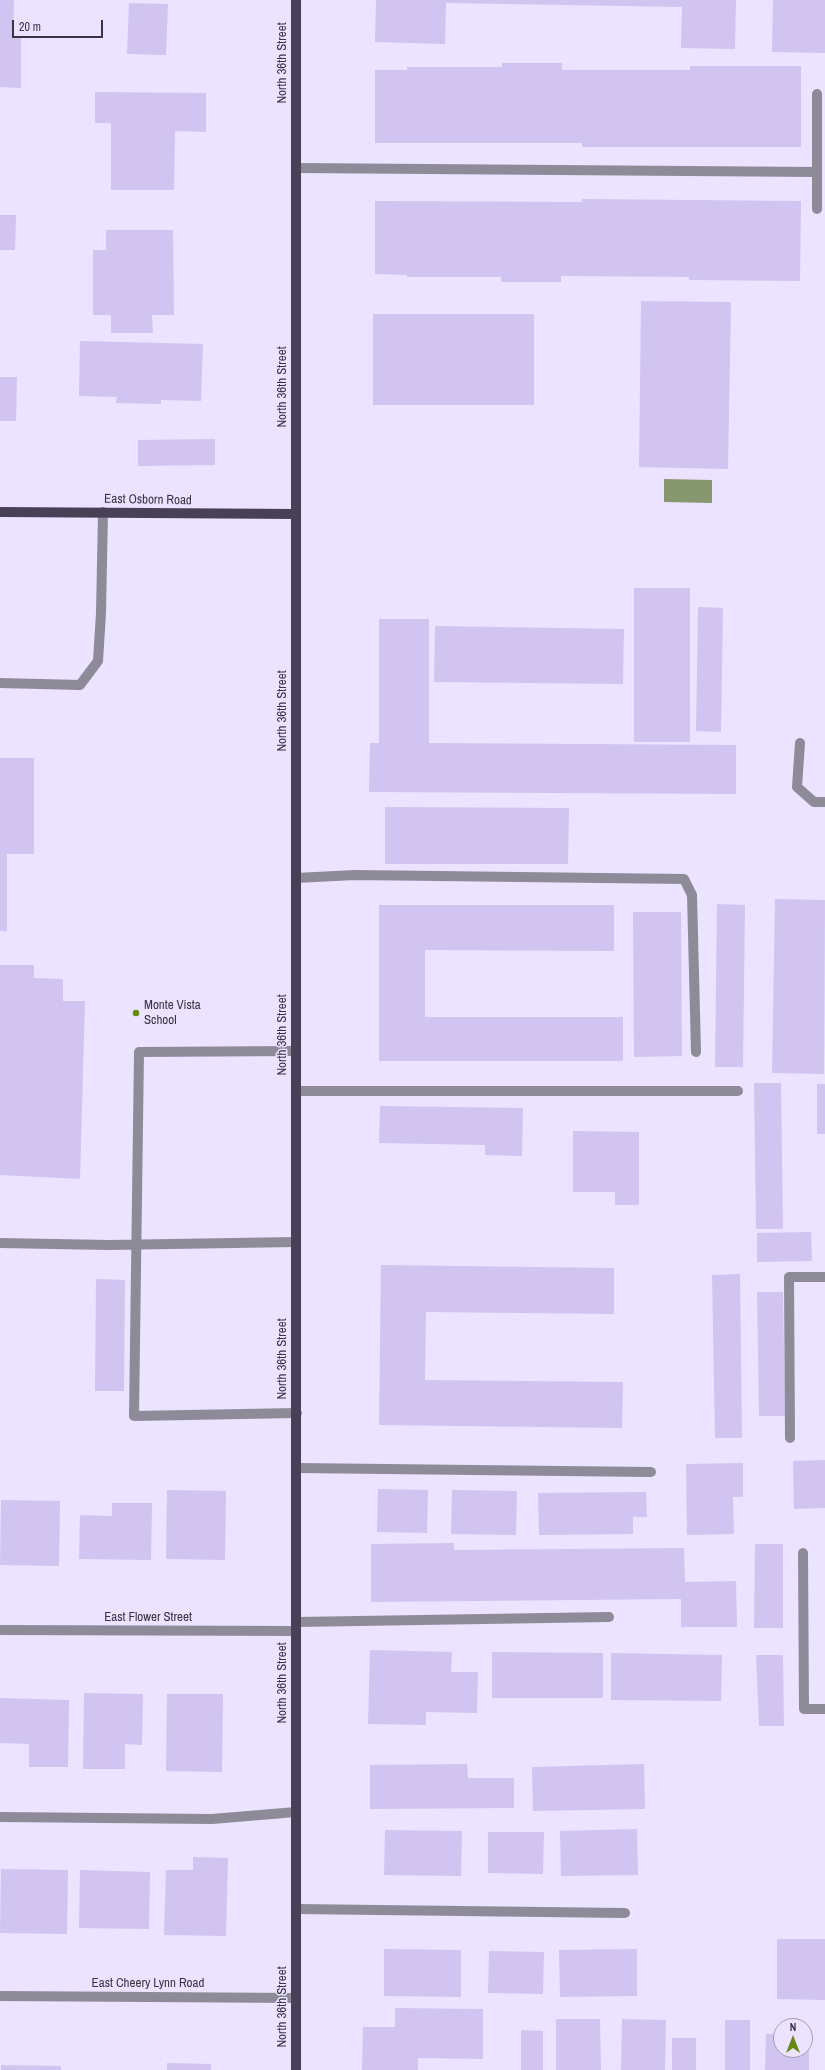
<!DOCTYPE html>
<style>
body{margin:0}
#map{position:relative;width:825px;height:2070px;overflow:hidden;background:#ebe3ff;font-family:"Archivo Narrow",sans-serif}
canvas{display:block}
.north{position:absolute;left:773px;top:2018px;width:40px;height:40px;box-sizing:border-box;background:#ebe3ff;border:1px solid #a49db4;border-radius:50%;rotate:0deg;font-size:11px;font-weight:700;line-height:16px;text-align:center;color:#393543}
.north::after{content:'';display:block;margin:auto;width:14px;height:18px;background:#658a12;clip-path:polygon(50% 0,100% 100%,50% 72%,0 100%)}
.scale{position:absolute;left:12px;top:20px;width:91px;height:18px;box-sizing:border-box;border:2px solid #393543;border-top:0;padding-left:5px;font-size:12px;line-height:14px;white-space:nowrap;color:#393543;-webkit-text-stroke:3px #ebe3ff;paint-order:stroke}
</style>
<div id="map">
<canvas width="825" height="2070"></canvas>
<div class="north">N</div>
<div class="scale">20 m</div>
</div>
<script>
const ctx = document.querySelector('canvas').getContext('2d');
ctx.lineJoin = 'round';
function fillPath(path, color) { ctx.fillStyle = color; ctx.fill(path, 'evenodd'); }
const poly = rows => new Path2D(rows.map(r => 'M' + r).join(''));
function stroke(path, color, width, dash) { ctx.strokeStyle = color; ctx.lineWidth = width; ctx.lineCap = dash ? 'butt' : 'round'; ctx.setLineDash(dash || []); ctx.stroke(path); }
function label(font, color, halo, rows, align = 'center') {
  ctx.font = font + ' "Archivo Narrow",sans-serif'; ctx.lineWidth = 3; ctx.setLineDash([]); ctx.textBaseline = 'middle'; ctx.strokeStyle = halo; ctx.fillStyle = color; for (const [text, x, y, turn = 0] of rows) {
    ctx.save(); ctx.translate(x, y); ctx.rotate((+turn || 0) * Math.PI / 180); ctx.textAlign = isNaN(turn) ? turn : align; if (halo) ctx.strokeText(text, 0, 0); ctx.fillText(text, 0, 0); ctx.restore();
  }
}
const water = poly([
 [664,479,712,480,712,503,664,502]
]);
const building = poly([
 [0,0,14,0,13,36,21,36,21,88,0,87],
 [376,0,736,0,735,49,681,48,682,7,446,3,445,44,375,42],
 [773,0,825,0,825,53,772,52],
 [129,3,168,4,166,55,127,54],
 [502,63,562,63,562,70,690,70,690,66,801,66,801,147,582,147,582,143,375,143,375,70,407,70,407,67,502,67],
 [95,92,206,93,206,132,175,131,174,190,111,190,111,123,95,123],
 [582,199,801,201,800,281,689,280,689,277,561,276,561,282,501,282,501,277,407,277,407,275,375,274,375,201,582,202],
 [0,215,16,215,15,250,0,250],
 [106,230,173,230,174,315,152,315,153,333,111,333,111,315,93,315,93,250,106,250],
 [641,301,731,302,728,469,639,467],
 [373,314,534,314,534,405,373,405],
 [80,341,203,344,201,401,161,400,161,404,116,403,117,397,79,396],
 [0,377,17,377,16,421,0,421],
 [215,439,215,465,138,466,138,440],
 [634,588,690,588,690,742,634,742],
 [698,607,723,608,721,732,696,731],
 [379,619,429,619,429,743,736,745,736,794,369,792,370,743,379,743],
 [435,626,624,629,623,684,434,682],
 [0,758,34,758,34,854,7,854,7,931,0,931],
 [385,807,569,808,568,864,385,864],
 [775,899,825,900,824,1074,772,1073],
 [717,904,745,905,743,1067,715,1067],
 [379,905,614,905,614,951,425,950,425,1017,623,1017,623,1061,379,1061],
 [633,912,681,912,682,1056,634,1057],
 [0,965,34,965,34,978,63,979,63,1001,85,1001,80,1179,0,1175],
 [754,1083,781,1083,783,1229,756,1229],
 [817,1084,825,1084,825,1134,817,1134],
 [380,1106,523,1108,522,1156,485,1155,485,1145,379,1143],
 [573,1131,639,1132,639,1205,615,1205,615,1192,573,1192],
 [811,1232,812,1261,757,1262,757,1233],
 [381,1265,614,1268,614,1314,426,1312,425,1380,623,1382,622,1428,379,1425],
 [740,1274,742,1438,715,1438,712,1275],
 [96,1279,125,1280,124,1391,95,1391],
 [757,1292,783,1292,785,1416,759,1416],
 [825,1460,825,1508,794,1509,793,1461],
 [743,1463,743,1497,733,1497,734,1534,687,1535,686,1464],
 [378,1489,428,1490,427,1533,377,1532],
 [167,1490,226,1491,225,1560,166,1559],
 [452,1490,517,1491,516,1535,451,1534],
 [646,1492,647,1517,633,1517,633,1534,539,1535,538,1493],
 [1,1500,60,1501,59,1566,0,1565],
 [112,1503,152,1503,151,1560,79,1559,80,1515,112,1516],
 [454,1543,454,1550,684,1548,685,1582,736,1581,737,1627,681,1627,681,1599,371,1602,371,1544],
 [755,1544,783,1544,783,1628,754,1628],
 [370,1650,452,1652,451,1672,478,1672,477,1713,426,1712,426,1725,368,1724],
 [492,1652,603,1653,603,1698,492,1698],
 [611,1653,722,1655,721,1701,611,1700],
 [756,1655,783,1655,784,1726,759,1726],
 [84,1693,143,1694,142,1745,125,1744,125,1769,83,1769],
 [167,1694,223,1694,222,1772,166,1771],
 [0,1698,69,1700,68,1767,29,1767,29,1744,0,1743],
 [467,1764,468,1778,514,1778,514,1808,370,1809,370,1765],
 [644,1764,645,1809,533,1811,532,1767],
 [637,1829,638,1875,561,1876,560,1831],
 [385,1830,462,1831,461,1876,384,1875],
 [488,1832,544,1832,543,1874,488,1873],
 [193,1857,228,1858,226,1936,164,1935,166,1870,193,1870],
 [1,1869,68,1870,67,1934,0,1933],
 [80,1870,150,1872,149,1929,79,1928],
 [777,1939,825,1939,825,2000,777,1999],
 [384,1949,461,1950,461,1997,384,1996],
 [637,1949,637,1996,560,1997,559,1950],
 [489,1951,544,1952,543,1994,488,1993],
 [395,2008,483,2009,483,2059,418,2058,418,2070,362,2070,363,2027,395,2027],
 [556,2019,600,2019,601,2070,556,2070],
 [622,2019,666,2020,665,2070,621,2070],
 [725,2020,750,2020,750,2070,725,2070],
 [521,2030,543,2031,543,2070,521,2070],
 [766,2034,781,2034,781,2050,805,2050,805,2035,809,2035,809,2070,765,2070],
 [672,2038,696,2038,696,2070,672,2070],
 [167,2063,211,2064,211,2070,167,2070],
 [1,2065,61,2066,61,2070,1,2070]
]);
const minor = poly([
 [817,94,817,209],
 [296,168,817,172],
 [0,683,80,685,98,661,101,613,103,512],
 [800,743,797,787,814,802,825,802],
 [296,878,355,875,684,879,692,895,696,1052],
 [296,1051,139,1052,134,1416,297,1413],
 [296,1091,738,1091],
 [0,1243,109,1245,296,1242],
 [790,1438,789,1277,825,1277],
 [297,1468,651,1472],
 [803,1553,804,1709,825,1709],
 [296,1622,609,1617],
 [0,1630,296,1631],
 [0,1817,212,1819,296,1812],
 [296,1909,625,1913],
 [0,1996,296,1998]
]);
const major = poly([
 [0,512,296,514],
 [296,2070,296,0]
]);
const markers = [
 [136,1013,4,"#658a12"]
];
const streetNames = [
 ["North 36th Street",283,63,-90],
 ["North 36th Street",283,387,-90],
 ["East Osborn Road",148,500,1],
 ["North 36th Street",283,711,-90],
 ["North 36th Street",283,1035,-90],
 ["North 36th Street",283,1359,-90],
 ["East Flower Street",148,1618],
 ["North 36th Street",283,1683,-90],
 ["East Cheery Lynn Road",148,1984],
 ["North 36th Street",283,2007,-90]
];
const poiNames = [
 ["Monte Vista",144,1006],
 ["School",144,1021]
];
fillPath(water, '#87986f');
fillPath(building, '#d1c4f0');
stroke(minor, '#8e8b99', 10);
stroke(major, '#474057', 10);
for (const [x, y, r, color] of markers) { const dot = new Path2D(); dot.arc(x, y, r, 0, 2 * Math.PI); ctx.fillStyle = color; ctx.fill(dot); stroke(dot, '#ebe3ff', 1.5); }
label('13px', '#393543', '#ebe3ff', streetNames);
label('13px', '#393543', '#ebe3ff', poiNames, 'left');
</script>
